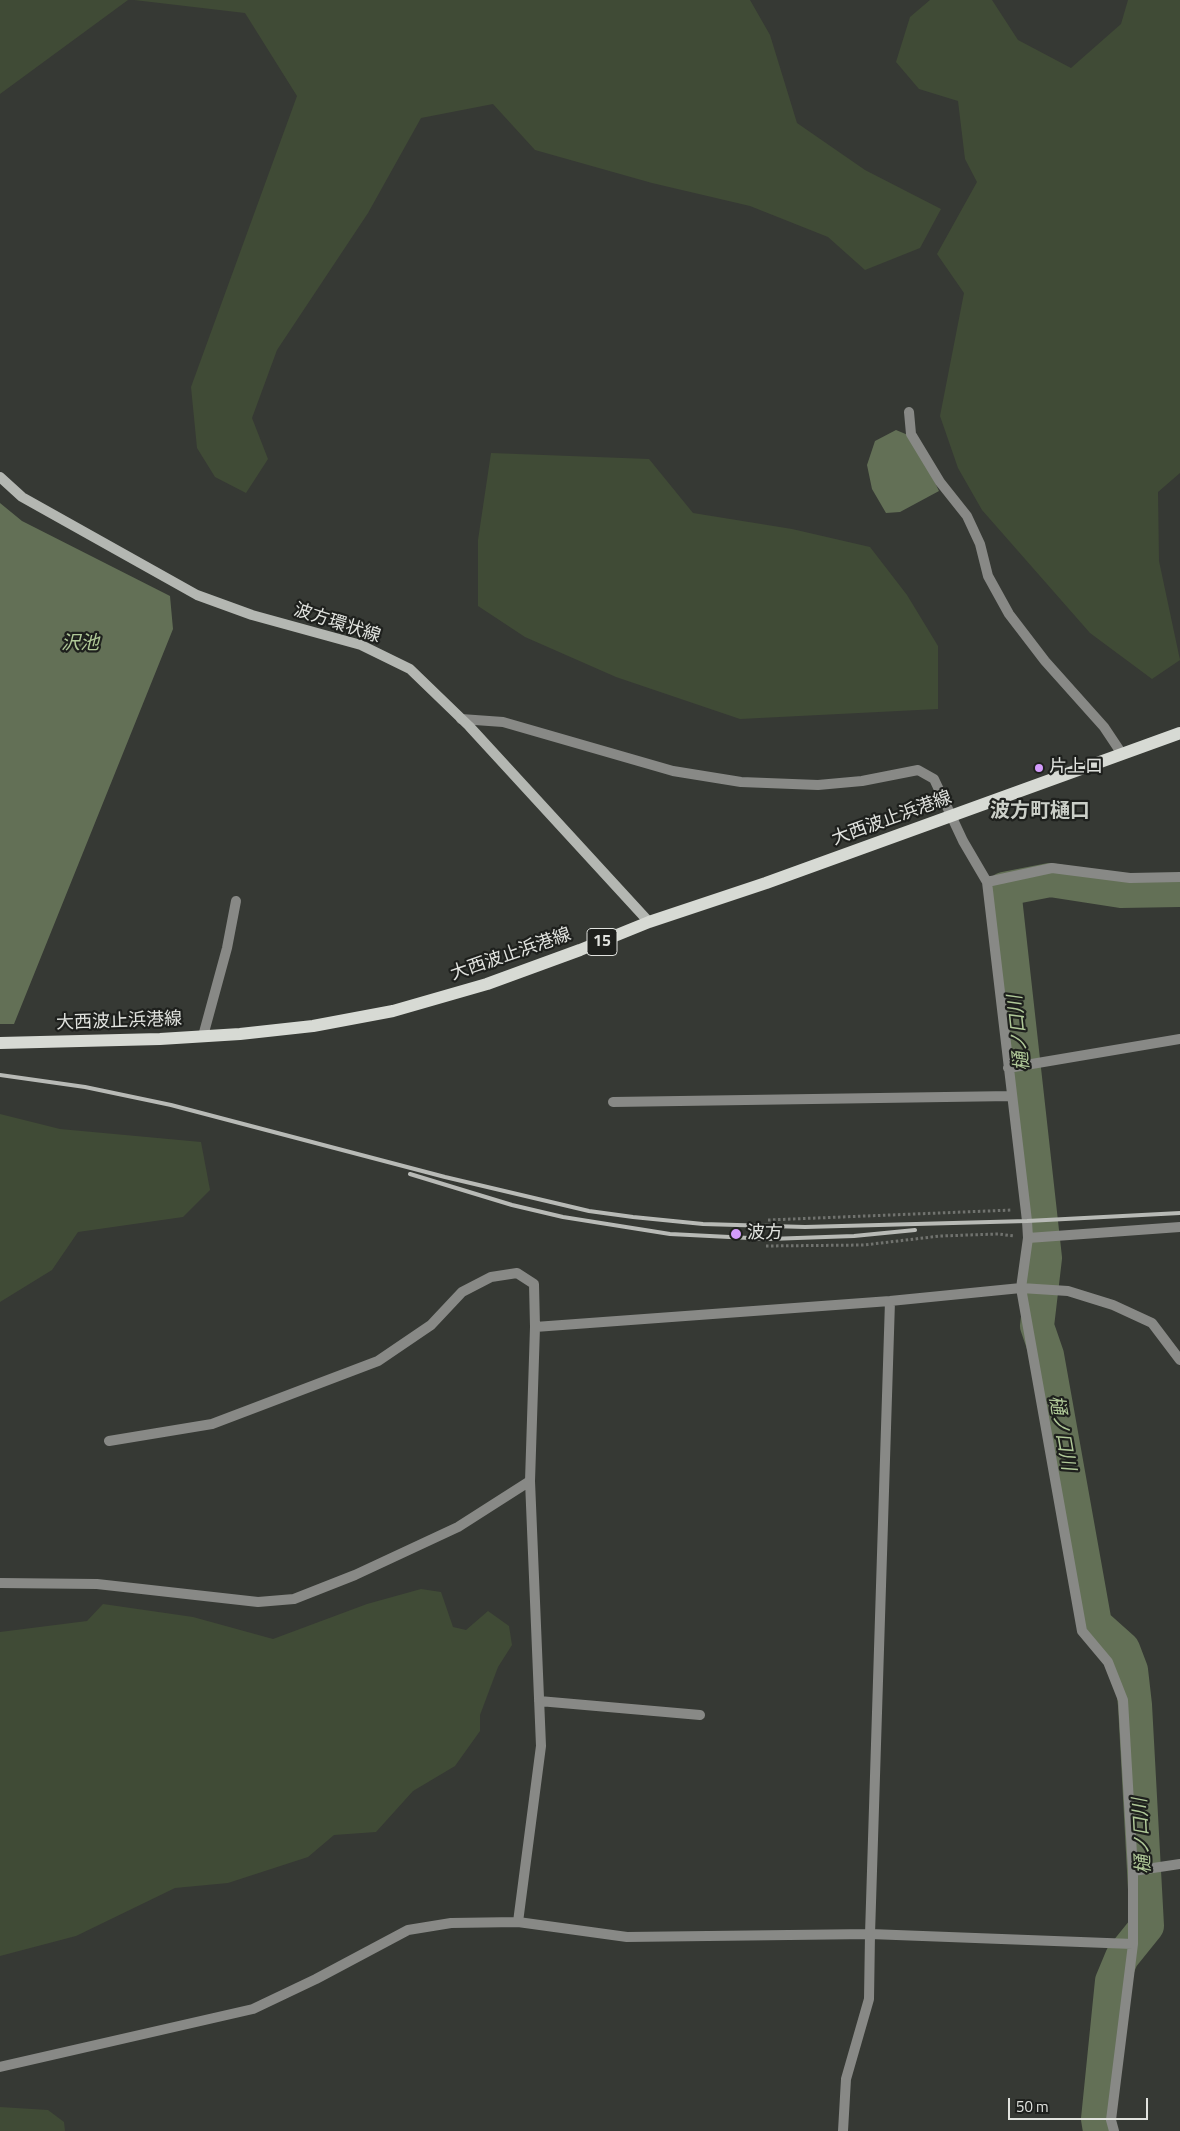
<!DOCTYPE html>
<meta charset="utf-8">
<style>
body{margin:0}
#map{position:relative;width:1180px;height:2131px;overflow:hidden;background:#363934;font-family:"Titillium Web",sans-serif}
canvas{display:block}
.scale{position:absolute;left:1008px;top:2098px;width:140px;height:22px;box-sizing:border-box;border:2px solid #e1e3df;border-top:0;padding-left:6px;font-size:15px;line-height:18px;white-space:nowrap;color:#e1e3df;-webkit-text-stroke:4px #1e201d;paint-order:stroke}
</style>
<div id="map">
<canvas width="1180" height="2131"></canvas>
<div class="scale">50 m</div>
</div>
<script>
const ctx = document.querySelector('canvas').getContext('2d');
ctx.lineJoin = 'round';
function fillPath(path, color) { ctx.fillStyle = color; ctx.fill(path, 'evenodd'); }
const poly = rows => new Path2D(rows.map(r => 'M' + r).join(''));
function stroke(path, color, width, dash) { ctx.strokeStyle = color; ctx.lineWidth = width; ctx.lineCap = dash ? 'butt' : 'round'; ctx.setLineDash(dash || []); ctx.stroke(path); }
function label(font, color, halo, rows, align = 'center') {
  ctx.font = font + ' "Titillium Web","Noto Sans JP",sans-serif'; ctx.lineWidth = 4.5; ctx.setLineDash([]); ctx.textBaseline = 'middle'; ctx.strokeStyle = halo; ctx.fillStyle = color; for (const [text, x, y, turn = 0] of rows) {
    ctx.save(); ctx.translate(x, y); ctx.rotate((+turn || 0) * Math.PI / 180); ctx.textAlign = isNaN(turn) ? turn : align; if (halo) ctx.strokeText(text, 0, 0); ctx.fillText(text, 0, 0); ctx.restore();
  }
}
const green = poly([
 [0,0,128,0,0,94],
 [134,0,750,0,770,35,797,123,865,170,941,209,920,248,865,270,828,237,750,206,652,183,535,150,493,104,421,118,368,213,277,350,252,418,268,459,246,493,215,477,197,448,191,387,297,96,245,13],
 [930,0,992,0,1018,40,1071,68,1121,24,1128,0,1180,0,1180,473,1158,492,1159,561,1180,660,1152,679,1090,633,982,510,958,468,940,416,964,293,937,254,977,182,965,159,958,101,919,89,896,62,910,17],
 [491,453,649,459,693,513,792,529,870,547,907,595,938,646,938,709,740,719,616,677,525,637,478,606,478,540],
 [0,1114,60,1129,201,1142,210,1190,183,1217,78,1232,52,1270,0,1302],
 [421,1589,441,1592,453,1627,466,1630,488,1611,509,1626,512,1645,498,1667,480,1715,480,1731,455,1766,413,1791,376,1832,334,1835,308,1857,228,1883,175,1888,76,1936,0,1956,0,1632,87,1621,103,1604,193,1617,273,1639,367,1604],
 [0,2107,48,2110,64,2122,65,2131,0,2131]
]);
const water = poly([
 [896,430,908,435,928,468,939,491,900,512,886,513,872,489,867,465,875,441],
 [0,503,22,521,170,596,173,629,14,1024,0,1024]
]);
const river = poly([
 [1100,2131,1098,2119,1112,1981,1122,1957,1147,1926,1135,1705,1131,1670,1123,1649,1095,1624,1047,1355,1037,1326,1045,1258,1004,889,1050,880,1121,891,1180,890]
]);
const path = poly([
 [768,1220,1012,1210],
 [766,1246,864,1245,940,1236,998,1234,1014,1236]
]);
const lane = poly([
 [203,1036,227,948,236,901]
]);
const street = poly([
 [909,412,911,434,940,482,967,516,980,544,988,576,1009,614,1045,661,1104,727,1122,754],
 [461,719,503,722,673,771,741,782,818,785,862,781,918,770,934,779,963,841,987,882,1027,1221,1028,1238,1021,1288,1082,1631,1108,1662,1123,1700,1133,1871,1133,1944,1111,2120,1114,2131],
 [987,882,1052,868,1130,878,1180,877],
 [1008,1068,1180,1039],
 [613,1102,1012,1096],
 [1028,1238,1180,1227],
 [890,1301,870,1934,1133,1944],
 [535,1327,890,1301,1021,1288,1068,1291,1113,1305,1152,1323,1180,1360],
 [109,1441,212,1424,378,1361,431,1325,462,1292,491,1277,517,1273,534,1284,535,1327,530,1481,541,1746,518,1922],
 [0,1583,97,1584,258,1602,294,1599,355,1575,458,1527,530,1481],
 [539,1701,700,1715],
 [1133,1871,1180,1864],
 [0,2067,253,2009,316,1979,408,1930,451,1923,518,1922,627,1937,870,1934,869,1999,846,2079,843,2131]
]);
const secondary = poly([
 [0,477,22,497,197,595,252,615,361,645,410,669,469,726,649,922]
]);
const primary = poly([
 [0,1043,160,1039,240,1034,313,1026,393,1011,487,984,580,950,649,922,766,883,1180,733]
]);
const rail = poly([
 [0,1075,85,1087,171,1105,445,1177,589,1211,633,1217,703,1224,805,1227,1027,1221,1180,1213],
 [410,1174,512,1205,563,1217,670,1234,769,1239,854,1236,915,1230]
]);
const markers = [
 [1039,768,5,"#d49cfc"],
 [736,1234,6,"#d49cfc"]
];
const shields = [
 [602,942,30]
];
const shieldNames = [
 ["15",602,942]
];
const streetNames = [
 ["波方環状線",337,624,18],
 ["大西波止浜港線",892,819,-20],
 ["大西波止浜港線",511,955,-19],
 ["大西波止浜港線",119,1022,-2]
];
const poiNames = [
 ["片上口",1049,768],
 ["波方",747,1234]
];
const waterNames = [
 ["沢池",80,644],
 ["樋ノ口川",1020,1033,-96],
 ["樋ノ口川",1061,1433,80],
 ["樋ノ口川",1143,1836,-93]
];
const quarterNames = [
 ["波方町樋口",1040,812]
];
fillPath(green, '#404b36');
fillPath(water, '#637056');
stroke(river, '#637056', 34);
stroke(path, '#70726e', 3, [2.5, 2.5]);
stroke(lane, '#888986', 10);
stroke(street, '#888986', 10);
stroke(secondary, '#b4b7b2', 10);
stroke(primary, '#d7dad4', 12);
stroke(rail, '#b8bab6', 4);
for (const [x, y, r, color] of markers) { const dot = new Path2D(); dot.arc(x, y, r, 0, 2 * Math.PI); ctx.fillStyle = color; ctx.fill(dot); stroke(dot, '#1e201d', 2); }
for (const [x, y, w] of shields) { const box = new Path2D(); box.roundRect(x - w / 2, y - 13.5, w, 27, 4); ctx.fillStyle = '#1e201d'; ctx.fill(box); stroke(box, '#e1e3df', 1); }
label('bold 16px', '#e1e3df', null, shieldNames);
label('18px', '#e1e3df', '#1e201d', streetNames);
label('18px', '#e1e3df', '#1e201d', poiNames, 'left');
label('italic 19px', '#b0c998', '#1e201d', waterNames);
label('bold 20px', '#cbcfc8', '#1e201d', quarterNames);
</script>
